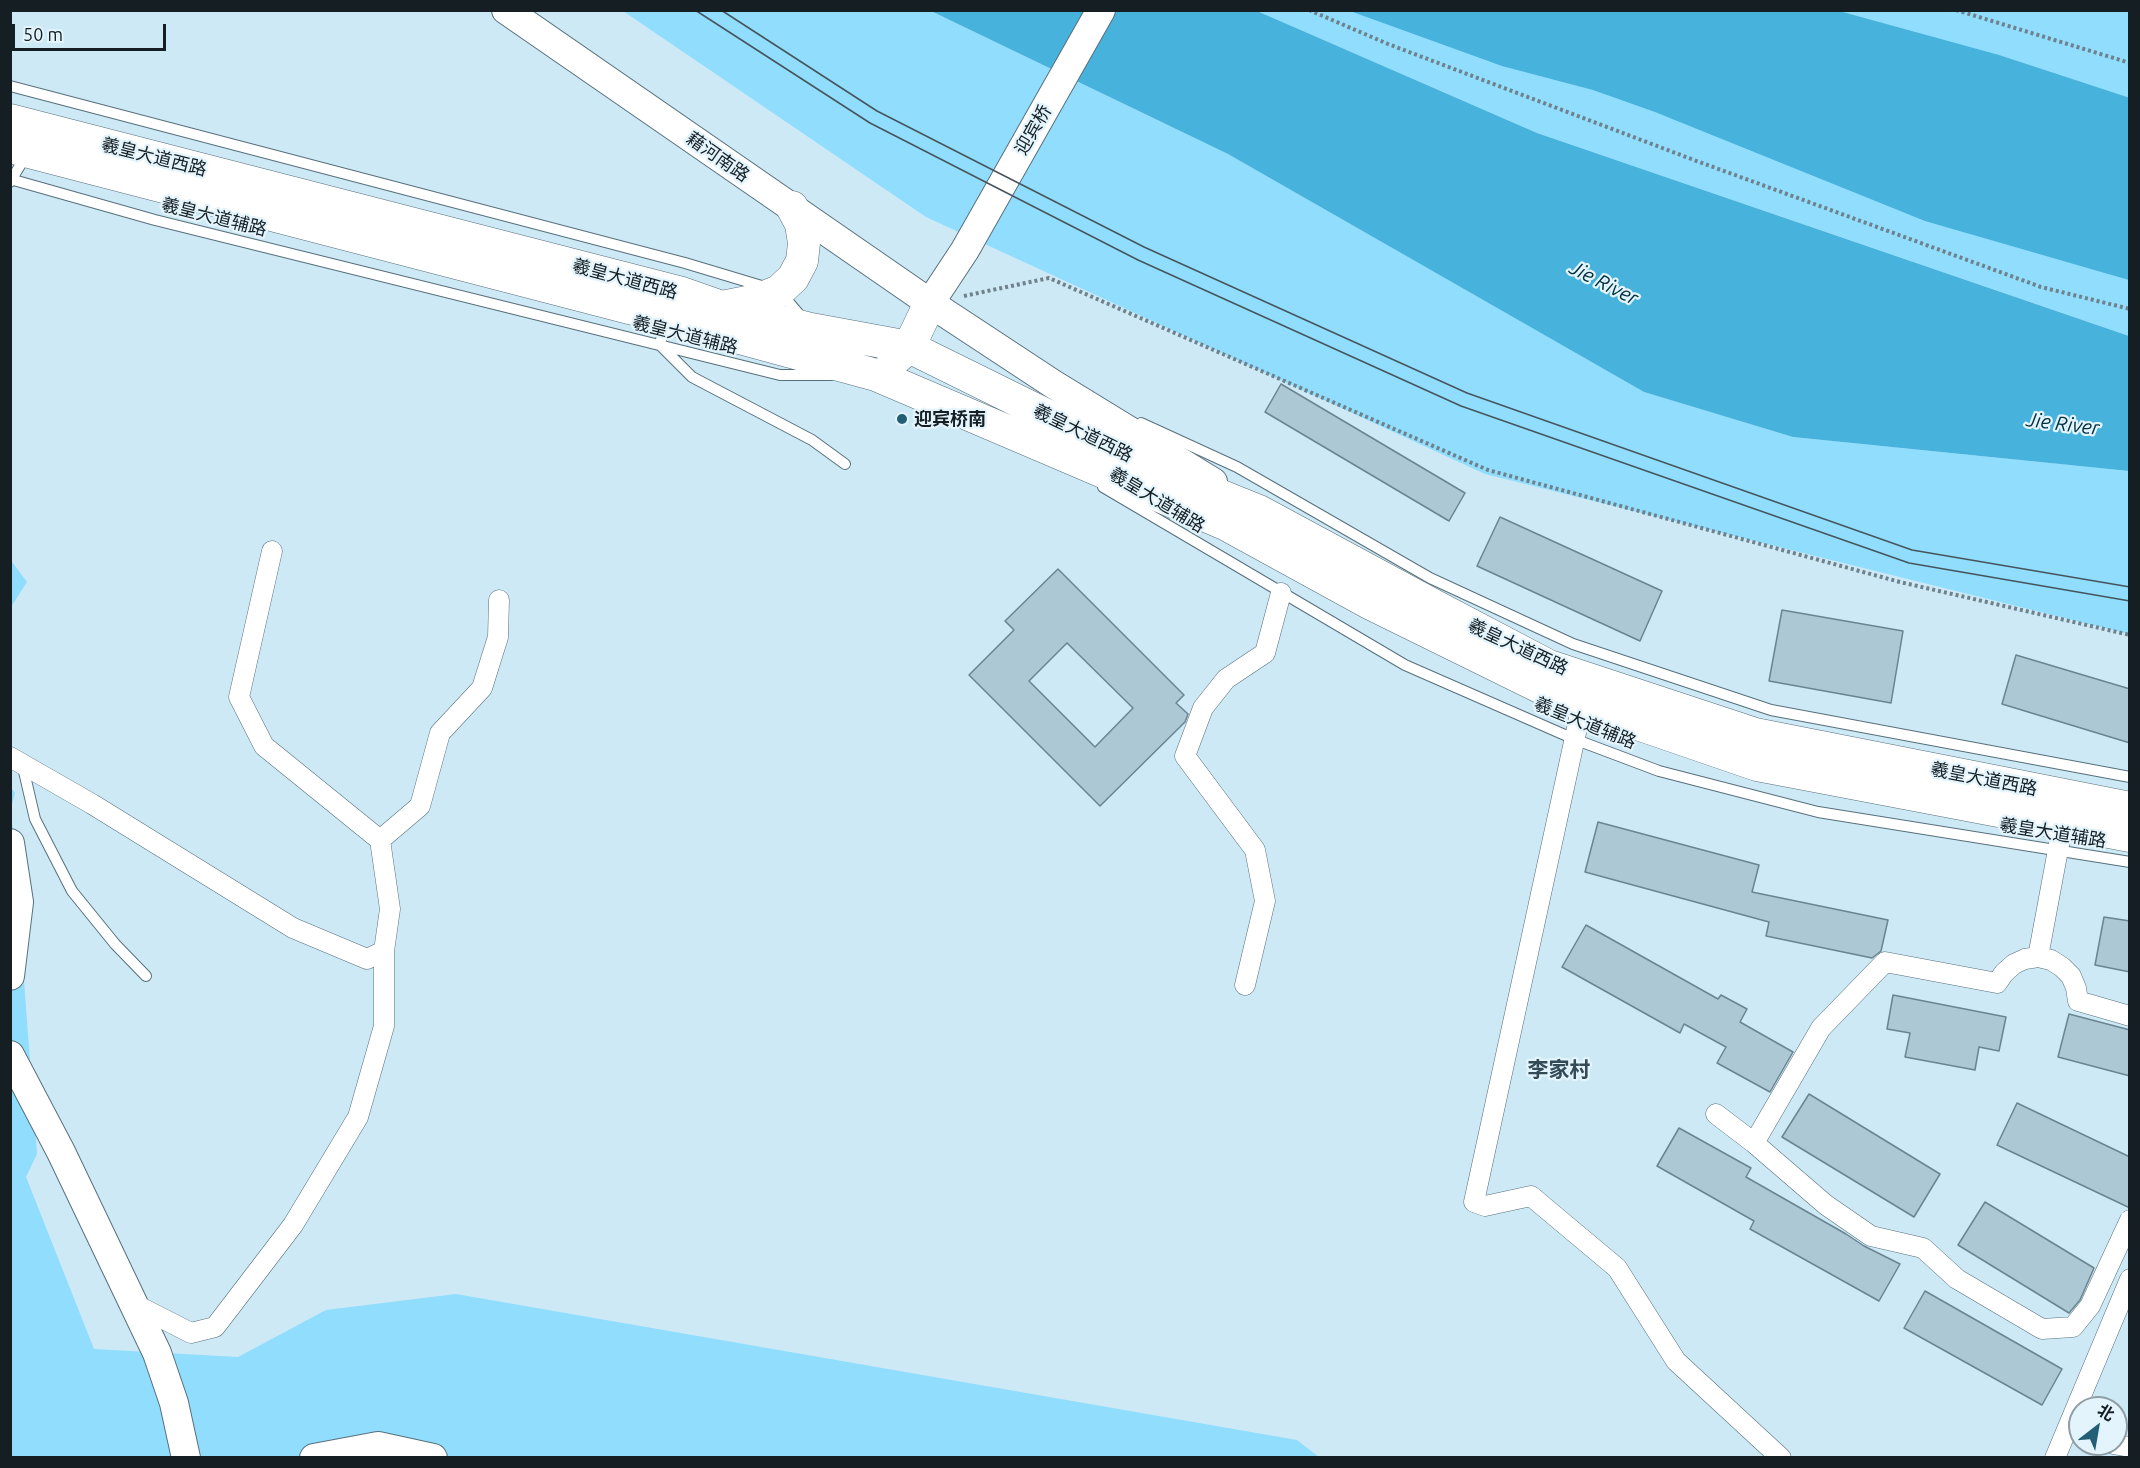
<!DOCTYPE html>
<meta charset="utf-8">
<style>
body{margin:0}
#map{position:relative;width:2140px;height:1468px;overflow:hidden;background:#cde9f6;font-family:Ubuntu,"Noto Sans SC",sans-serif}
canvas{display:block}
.frame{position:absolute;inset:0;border:12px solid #141e23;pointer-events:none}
.north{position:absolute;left:2068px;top:1396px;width:60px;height:60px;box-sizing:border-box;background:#e3f4fc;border:2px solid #909ea5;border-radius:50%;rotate:31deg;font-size:16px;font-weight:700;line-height:24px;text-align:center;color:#141e23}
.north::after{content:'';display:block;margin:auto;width:21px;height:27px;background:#225f76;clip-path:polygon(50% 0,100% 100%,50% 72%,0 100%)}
.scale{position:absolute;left:12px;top:24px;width:154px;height:27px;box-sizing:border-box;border:3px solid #141e23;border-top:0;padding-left:8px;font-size:18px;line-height:21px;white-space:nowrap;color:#141e23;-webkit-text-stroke:4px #e3f4fc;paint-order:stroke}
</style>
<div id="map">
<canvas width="2140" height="1468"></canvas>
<div class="frame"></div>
<div class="north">北</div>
<div class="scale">50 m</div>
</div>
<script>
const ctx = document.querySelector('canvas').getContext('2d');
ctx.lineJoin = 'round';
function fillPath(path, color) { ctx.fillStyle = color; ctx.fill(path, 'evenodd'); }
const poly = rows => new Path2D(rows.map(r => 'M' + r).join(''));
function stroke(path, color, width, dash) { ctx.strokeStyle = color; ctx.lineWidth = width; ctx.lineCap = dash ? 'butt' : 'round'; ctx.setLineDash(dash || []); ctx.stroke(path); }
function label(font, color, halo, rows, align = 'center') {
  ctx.font = font + ' Ubuntu,"Noto Sans SC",sans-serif'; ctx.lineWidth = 4.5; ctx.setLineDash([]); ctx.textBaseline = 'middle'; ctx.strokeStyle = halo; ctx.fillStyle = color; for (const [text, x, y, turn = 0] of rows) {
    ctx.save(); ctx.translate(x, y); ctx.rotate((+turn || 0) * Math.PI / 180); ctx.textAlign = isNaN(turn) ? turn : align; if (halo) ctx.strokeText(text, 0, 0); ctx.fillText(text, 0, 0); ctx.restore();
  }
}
const green = poly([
 [623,11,931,11,1228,154,1644,392,1793,437,2129,471,2129,634,1485,474,926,217],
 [1257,11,2129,11,2129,336,1537,133],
 [10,559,27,582,11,607,10,607],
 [10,786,15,793,11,808,37,1154,26,1177,94,1349,238,1357,326,1310,456,1294,1297,1440,1319,1457,11,1457]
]);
const water = poly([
 [931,11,1257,11,1537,133,2129,336,2129,471,1793,437,1644,392,1228,154],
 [1350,11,1839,11,1999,55,2127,97,2130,98,2129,280,1925,221,1655,112,1593,90,1502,66]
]);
const building = poly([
 [1281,384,1465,493,1449,521,1265,412,1281,384],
 [1500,517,1662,591,1640,641,1477,566,1500,517],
 [1058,569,1184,695,1176,703,1188,714,1185,722,1100,806,969,675,1014,630,1005,621,1058,569],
 [1067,643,1133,708,1095,747,1029,681,1067,643],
 [1782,610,1903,631,1891,703,1769,681,1782,610],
 [2016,655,2130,689,2130,743,2002,704,2016,655],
 [1598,822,1759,865,1752,892,1888,920,1881,951,1872,958,1766,936,1769,922,1585,872,1598,822],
 [2104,917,2130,921,2130,972,2095,965,2104,917],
 [1586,925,1718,999,1721,995,1747,1009,1740,1022,1793,1052,1770,1092,1717,1063,1726,1047,1684,1024,1680,1033,1562,967,1586,925],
 [1893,995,2006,1017,1999,1051,1979,1047,1975,1070,1905,1057,1910,1033,1887,1029,1893,995],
 [2069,1014,2130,1030,2130,1076,2058,1057,2069,1014],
 [1809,1094,1940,1174,1914,1217,1782,1137,1809,1094],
 [2017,1103,2130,1157,2130,1208,1997,1145,2017,1103],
 [1679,1128,1751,1168,1746,1177,1846,1234,1864,1246,1900,1264,1879,1301,1750,1229,1754,1221,1657,1166,1679,1128],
 [1985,1202,2094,1268,2080,1300,2069,1313,1958,1245,1985,1202],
 [1925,1291,2062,1369,2042,1405,1904,1328,1925,1291]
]);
const path = poly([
 [1309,10,1388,44,1694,160,2041,287,2130,309],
 [1956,10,2130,63],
 [964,296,1049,278,1488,470,1900,582,2130,635]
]);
const lane = poly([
 [10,86,685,263,765,287],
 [10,179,155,220,780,375,831,375],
 [10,182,27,154],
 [780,292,803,319],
 [665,321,660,345,692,377,812,440,845,464],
 [1141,423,1237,467,1430,578,1573,644,1771,710,2130,777],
 [1103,487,1405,665,1574,739,1659,771,1818,812,2130,862],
 [22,763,35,819,72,891,115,944,146,976]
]);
const street = poly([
 [1582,705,1474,1202,1485,1206,1531,1196,1617,1268,1676,1361,1781,1458],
 [10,757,92,804,293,928,367,959,384,951,390,909,380,840,264,746,239,697,272,551],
 [380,840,420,806,440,733,482,688,498,637,499,600],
 [2038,957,2063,823],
 [1245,985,1265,901,1255,850,1185,756,1203,708,1226,679,1265,653,1281,593],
 [1716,1114,1754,1143,1826,1205,1871,1236,1923,1248,1957,1279,2042,1329,2073,1327,2090,1306,2130,1220],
 [1754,1143,1821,1028,1885,962,1997,983,2004,973,2014,964,2025,959,2038,957,2051,960,2062,967,2071,976,2076,988,2078,1001,2130,1016],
 [134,1304,191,1333,215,1327,293,1225,358,1117,384,1026,384,951],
 [2113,1444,2130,1447],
 [2055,1458,2130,1279]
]);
const secondary = poly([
 [506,10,930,303,1053,384,1213,482],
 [930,303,965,250,1101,10],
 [10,843,19,902,10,976],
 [10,1055,61,1152,157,1353,174,1403,186,1458],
 [314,1458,378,1446,433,1458]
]);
const primary = poly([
 [10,120,682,293,722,307,811,329,909,347,1162,472,1259,511,1435,606,1549,666,1755,734,2130,808],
 [10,147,637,310,876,375,1225,524,1371,604,1562,698,1757,765,2130,836],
 [727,306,757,300,779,291,793,278,802,261,804,243,801,224,792,207],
 [893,361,909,347,930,303]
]);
const tram = poly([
 [695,10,870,123,1138,260,1461,406,1909,563,2130,601],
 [721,10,877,111,1144,247,1467,393,1912,550,2130,587]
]);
const markers = [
 [902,419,6,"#225f76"]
];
const streetNames = [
 ["迎宾桥",1033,130,-60],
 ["羲皇大道西路",154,157,14],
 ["藉河南路",718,157,35],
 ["羲皇大道辅路",214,217,14],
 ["羲皇大道西路",625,279,15],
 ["羲皇大道辅路",685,335,14],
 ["羲皇大道西路",1083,433,26],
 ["羲皇大道辅路",1157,500,31],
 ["羲皇大道西路",1518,647,25],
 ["羲皇大道辅路",1585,723,22],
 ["羲皇大道西路",1984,779,11],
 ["羲皇大道辅路",2053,833,9]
];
const poiNames = [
 ["迎宾桥南",914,419]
];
const waterNames = [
 ["Jie River",1604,283,27],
 ["Jie River",2063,424,7]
];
const quarterNames = [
 ["李家村",1559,1070]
];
fillPath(green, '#90ddfe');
fillPath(water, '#47b2db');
fillPath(building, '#acc8d5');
stroke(building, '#6a8490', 1.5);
stroke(lane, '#57707c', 12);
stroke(street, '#57707c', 21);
stroke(secondary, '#57707c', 30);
stroke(primary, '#57707c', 33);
stroke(path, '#6f828b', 4, [3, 3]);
stroke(lane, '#fff', 10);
stroke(street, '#fff', 20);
stroke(secondary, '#fff', 28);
stroke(primary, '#fff', 32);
stroke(tram, '#46555c', 1.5);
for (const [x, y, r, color] of markers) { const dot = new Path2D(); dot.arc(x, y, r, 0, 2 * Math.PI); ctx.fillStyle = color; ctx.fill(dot); stroke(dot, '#e3f4fc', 2); }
label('18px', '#141e23', '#e3f4fc', streetNames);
label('bold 18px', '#141e23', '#e3f4fc', poiNames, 'left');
label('italic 20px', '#003041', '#e3f4fc', waterNames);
label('bold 21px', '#334b56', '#e3f4fc', quarterNames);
</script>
